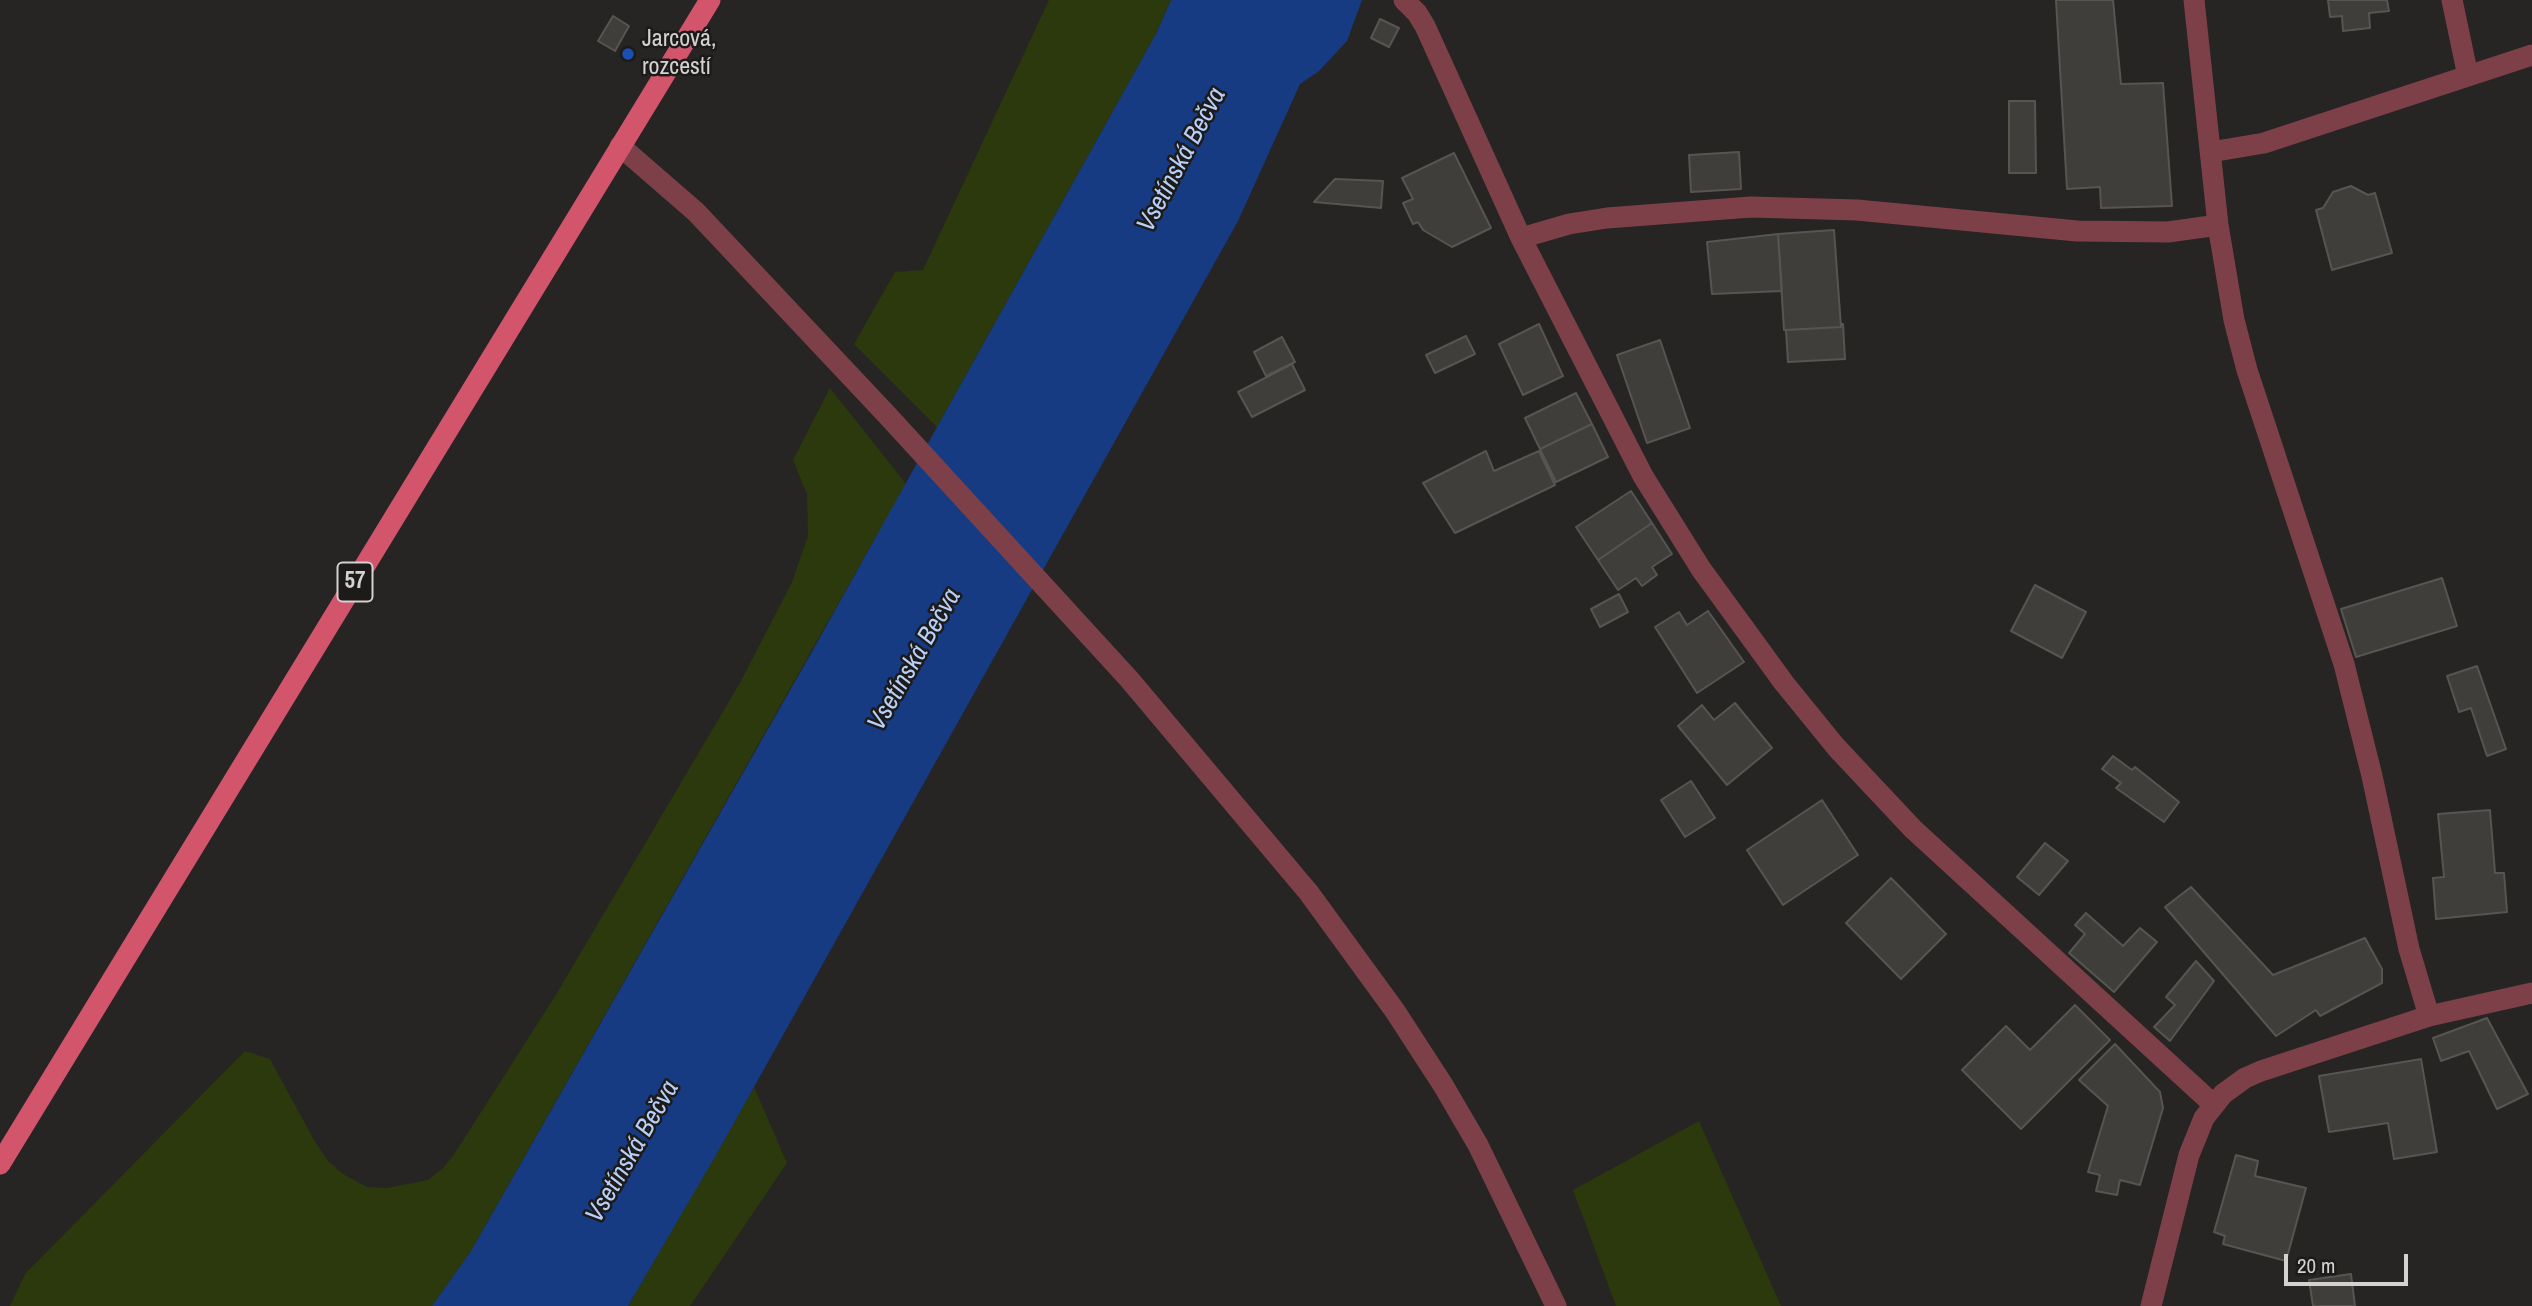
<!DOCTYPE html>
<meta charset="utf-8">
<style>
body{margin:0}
#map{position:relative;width:2532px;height:1306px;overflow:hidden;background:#262523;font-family:"Archivo Narrow",sans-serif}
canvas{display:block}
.scale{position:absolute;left:2284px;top:1254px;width:124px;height:32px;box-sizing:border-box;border:4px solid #d3d2d1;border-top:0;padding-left:9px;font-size:21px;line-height:24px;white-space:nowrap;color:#d3d2d1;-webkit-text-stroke:5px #1d1b19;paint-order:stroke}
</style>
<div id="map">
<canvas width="2532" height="1306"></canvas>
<div class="scale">20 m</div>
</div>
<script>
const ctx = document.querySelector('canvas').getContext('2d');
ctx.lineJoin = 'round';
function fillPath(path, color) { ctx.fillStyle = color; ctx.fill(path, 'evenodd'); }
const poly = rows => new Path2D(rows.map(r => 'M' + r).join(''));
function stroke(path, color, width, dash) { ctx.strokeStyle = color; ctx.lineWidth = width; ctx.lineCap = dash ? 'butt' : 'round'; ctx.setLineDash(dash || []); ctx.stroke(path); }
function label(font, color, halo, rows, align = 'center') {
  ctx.font = font + ' "Archivo Narrow",sans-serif'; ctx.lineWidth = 5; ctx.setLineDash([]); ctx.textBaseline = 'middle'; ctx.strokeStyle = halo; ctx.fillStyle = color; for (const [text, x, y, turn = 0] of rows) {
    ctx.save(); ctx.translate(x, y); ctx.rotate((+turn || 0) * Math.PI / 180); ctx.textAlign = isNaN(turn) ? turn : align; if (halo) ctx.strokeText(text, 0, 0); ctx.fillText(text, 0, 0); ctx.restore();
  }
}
const green = poly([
 [1049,0,1171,0,1157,32,937,427,854,344,895,272,923,270],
 [830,388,906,484,471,1251,432,1306,10,1306,25,1274,245,1051,270,1059,314,1140,328,1161,343,1174,367,1187,387,1188,428,1180,442,1169,453,1156,557,993,741,681,792,582,808,536,807,494,793,460],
 [754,1087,787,1163,690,1306,628,1306],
 [1699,1121,1781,1306,1616,1306,1573,1190]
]);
const water = poly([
 [1171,0,1362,0,1347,41,1319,71,1300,84,1238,221,716,1155,628,1306,432,1306,471,1251,809,657,1157,32]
]);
const building = poly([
 [2056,0,2113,0,2121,84,2163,83,2172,206,2101,208,2100,187,2067,189,2056,0],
 [2328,0,2387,0,2389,11,2369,13,2370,28,2343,31,2342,16,2330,17,2328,0],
 [613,16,629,26,615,51,598,41,613,16],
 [1380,19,1399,28,1389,47,1371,38,1380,19],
 [2009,101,2035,101,2036,173,2009,173,2009,101],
 [1739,152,1741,189,1691,192,1689,155,1739,152],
 [1454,153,1491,228,1452,247,1423,230,1418,222,1413,224,1403,203,1413,199,1402,178,1454,153],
 [1335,179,1383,181,1381,208,1314,202,1335,179],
 [2351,186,2368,195,2375,193,2392,253,2332,270,2316,210,2323,208,2333,192,2351,186],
 [1834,230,1841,327,1784,330,1778,234,1834,230],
 [1778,234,1782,291,1712,294,1707,242,1778,234],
 [1539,324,1563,376,1523,395,1499,344,1539,324],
 [1841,324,1843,324,1845,359,1788,362,1786,330,1841,327,1841,324],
 [1466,336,1475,354,1435,373,1426,355,1466,336],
 [1282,337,1295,362,1266,376,1254,352,1282,337],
 [1660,340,1690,428,1647,443,1617,355,1660,340],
 [1292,364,1305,390,1252,417,1238,392,1292,364],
 [1576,393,1592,424,1540,449,1525,418,1576,393],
 [1592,424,1608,457,1556,482,1540,449,1592,424],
 [1486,451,1494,471,1539,451,1555,485,1455,533,1423,483,1486,451],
 [1631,491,1652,523,1598,560,1576,527,1631,491],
 [1652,523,1672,554,1652,567,1657,575,1642,586,1636,578,1618,590,1598,560,1652,523],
 [2442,578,2457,626,2356,657,2341,609,2442,578],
 [2035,585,2086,612,2062,658,2011,631,2035,585],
 [1619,594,1628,612,1600,627,1591,609,1619,594],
 [1708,611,1744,662,1697,693,1655,627,1679,612,1687,625,1708,611],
 [2477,666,2506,749,2487,756,2471,708,2459,712,2447,676,2477,666],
 [1735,703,1772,748,1727,785,1678,726,1702,705,1714,720,1735,703],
 [2113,756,2132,770,2135,767,2179,802,2164,822,2116,788,2121,783,2102,769,2113,756],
 [1691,781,1715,818,1685,837,1661,800,1691,781],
 [1822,800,1858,855,1783,905,1747,850,1822,800],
 [2490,810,2495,873,2504,873,2507,912,2436,919,2433,878,2444,877,2438,814,2490,810],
 [2045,843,2068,861,2039,895,2017,877,2045,843],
 [1891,878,1946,934,1901,979,1846,923,1891,878],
 [2191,887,2273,975,2365,938,2382,969,2382,983,2320,1016,2316,1010,2276,1036,2165,907,2191,887],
 [2086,913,2123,946,2140,928,2157,942,2114,992,2069,953,2085,934,2075,925,2086,913],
 [2196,961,2214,981,2170,1041,2154,1027,2175,1005,2166,997,2196,961],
 [2075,1005,2110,1040,2021,1129,1962,1070,2006,1026,2030,1050,2075,1005],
 [2487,1018,2528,1094,2497,1109,2469,1051,2441,1061,2433,1038,2487,1018],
 [2115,1044,2160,1092,2163,1108,2140,1185,2120,1180,2117,1195,2096,1191,2100,1175,2088,1172,2108,1106,2079,1080,2115,1044],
 [2421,1059,2437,1152,2394,1159,2388,1123,2329,1132,2319,1076,2421,1059],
 [2236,1155,2258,1161,2255,1176,2306,1188,2286,1261,2223,1244,2225,1236,2214,1232,2236,1155],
 [2351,1274,2355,1306,2313,1306,2309,1280,2351,1274]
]);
const minor = poly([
 [1404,0,1417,13,1425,26,1521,238,1643,476,1701,569,1784,683,1836,747,1913,829,2214,1105],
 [2194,0,2218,225,2234,320,2247,370,2344,664,2372,776,2409,949,2429,1016],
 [2452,0,2468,76],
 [620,146,696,212,888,416,1129,679,1309,893,1395,1011,1443,1085,1478,1145,1556,1306],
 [2211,152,2264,143,2532,55],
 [1521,238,1569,224,1607,218,1751,207,1857,210,2077,231,2168,232,2218,225],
 [2151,1306,2189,1155,2204,1118,2223,1094,2245,1078,2261,1071,2429,1016,2532,993]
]);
const major = poly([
 [0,1164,710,0]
]);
const markers = [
 [628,54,7,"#1a4fb4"]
];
const shields = [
 [355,582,35]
];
const shieldNames = [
 ["57",355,582]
];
const poiNames = [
 ["Jarcová,",642,40],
 ["rozcestí",642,68]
];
const waterNames = [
 ["Vsetínská Bečva",1182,160,-62],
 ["Vsetínská Bečva",915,660,-60],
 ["Vsetínská Bečva",633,1152,-60]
];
fillPath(green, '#2b390d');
fillPath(water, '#163b83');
fillPath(building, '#3f3e3b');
stroke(building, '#565552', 2);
stroke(minor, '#7d4049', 21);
stroke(major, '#d3556c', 21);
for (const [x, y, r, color] of markers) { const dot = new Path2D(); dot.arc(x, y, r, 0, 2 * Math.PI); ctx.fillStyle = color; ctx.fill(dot); stroke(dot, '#1d1b19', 2.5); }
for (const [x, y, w] of shields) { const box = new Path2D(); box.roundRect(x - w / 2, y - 19.5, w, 39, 5); ctx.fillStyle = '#1d1b19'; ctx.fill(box); stroke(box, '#d3d2d1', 2); }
label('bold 23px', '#d3d2d1', null, shieldNames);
label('24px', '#d3d2d1', '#1d1b19', poiNames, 'left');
label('italic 26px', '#b8d0f9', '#1d1b19', waterNames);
</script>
